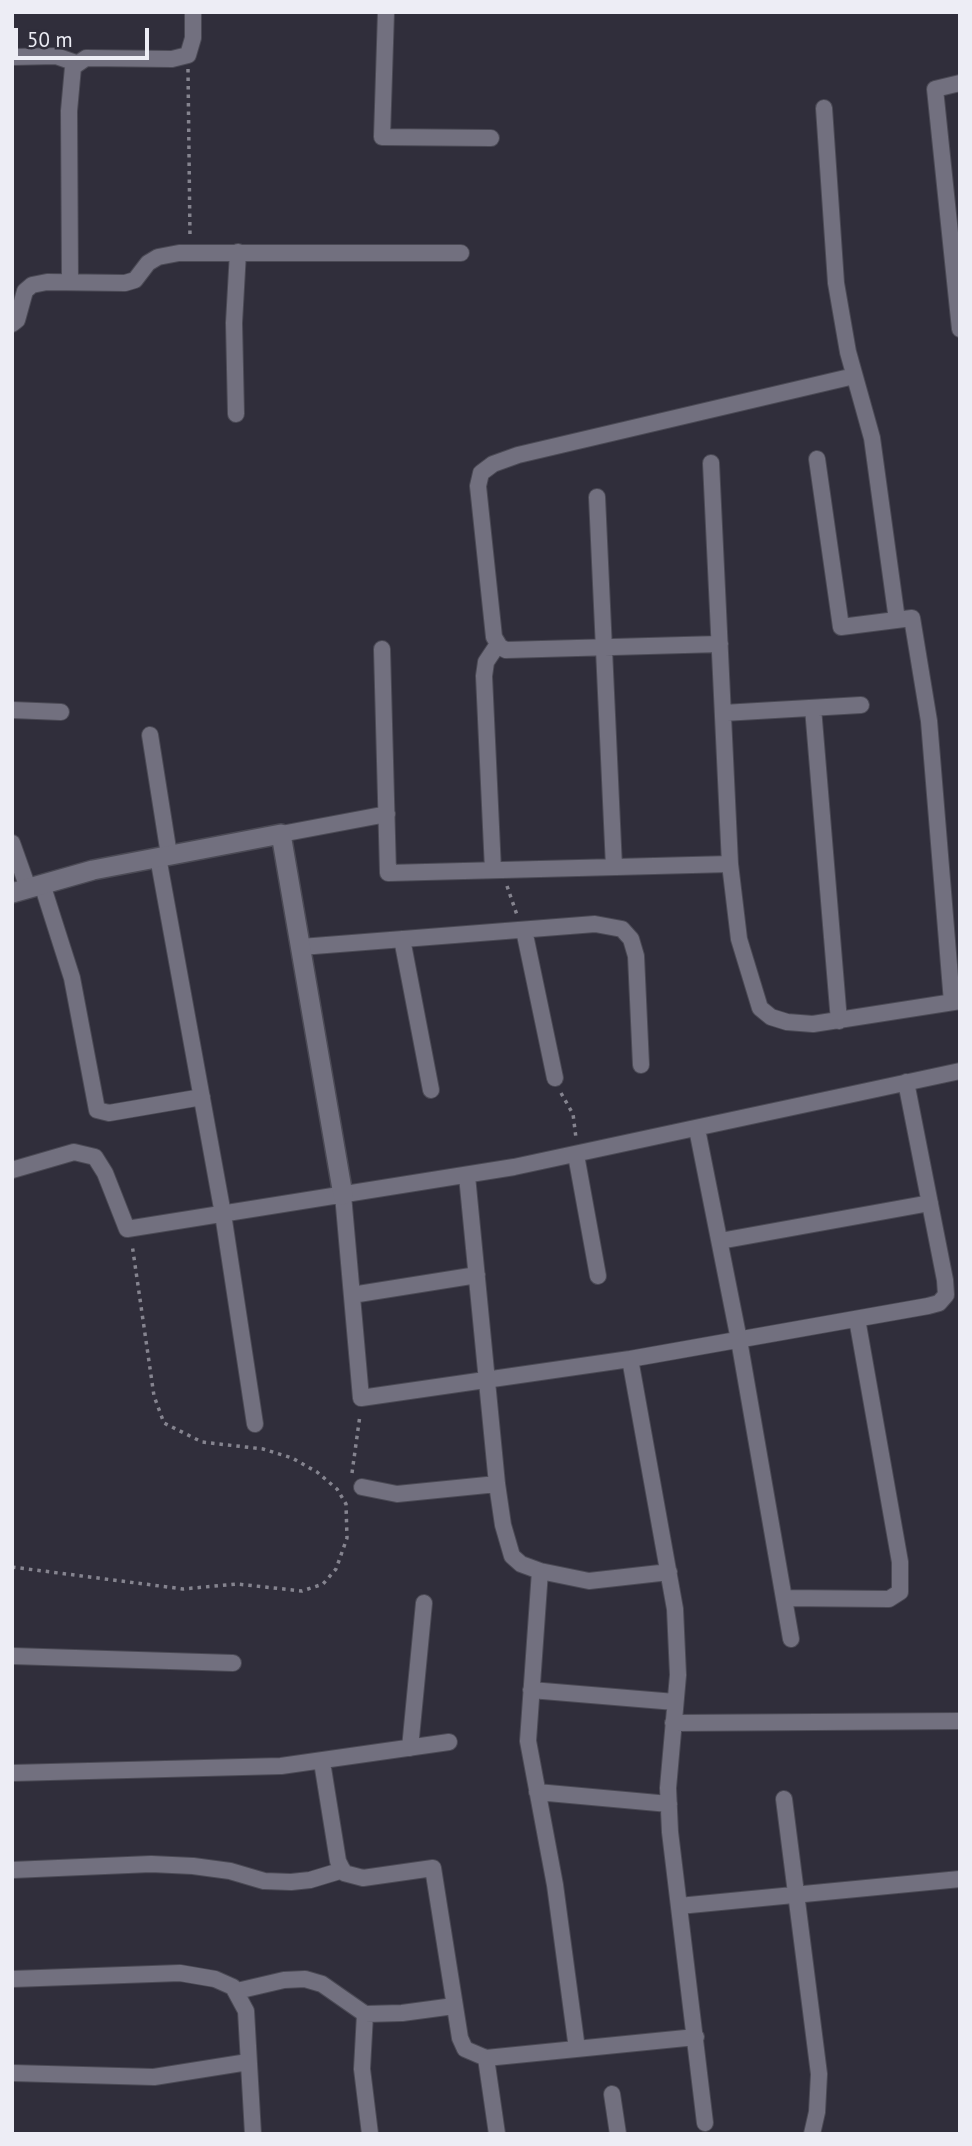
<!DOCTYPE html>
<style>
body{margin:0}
#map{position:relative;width:972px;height:2146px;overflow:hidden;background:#302e3b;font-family:"PT Sans",sans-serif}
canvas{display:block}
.frame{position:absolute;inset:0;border:14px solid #ededf5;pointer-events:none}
.scale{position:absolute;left:14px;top:28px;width:135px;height:32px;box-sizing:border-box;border:4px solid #ededf5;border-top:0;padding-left:9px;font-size:21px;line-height:24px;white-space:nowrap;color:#ededf5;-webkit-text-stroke:5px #302e3b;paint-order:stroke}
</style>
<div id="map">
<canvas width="972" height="2146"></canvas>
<div class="frame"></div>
<div class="scale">50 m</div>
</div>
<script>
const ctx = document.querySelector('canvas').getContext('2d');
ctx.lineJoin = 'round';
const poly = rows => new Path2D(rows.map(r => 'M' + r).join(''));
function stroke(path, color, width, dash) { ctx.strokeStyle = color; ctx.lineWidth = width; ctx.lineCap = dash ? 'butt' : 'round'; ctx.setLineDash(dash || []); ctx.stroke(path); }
const path = poly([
 [188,69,190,237],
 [507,886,517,915],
 [561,1093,573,1114,576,1138],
 [352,1473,360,1415],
 [12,1567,183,1589,237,1584,302,1591,323,1584,336,1569,347,1538,346,1504,337,1489,317,1472,292,1458,263,1449,202,1442,164,1423,154,1396,132,1244]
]);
const minor = poly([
 [386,12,382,137,491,138],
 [12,57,56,56,76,63],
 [960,83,935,89,960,329],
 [824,108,836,283,848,352,872,438,897,620],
 [70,282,69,111,73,67,86,58,172,59,188,55,193,38,193,12],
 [12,324,17,320,25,291,32,285,47,282,125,283,135,280,148,263,158,257,179,253,461,253],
 [236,414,234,323,238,252],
 [817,459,841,627,912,618,929,721,952,1002],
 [711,463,730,864,739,939,760,1008,771,1017,787,1022,813,1024,960,1001],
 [597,497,614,867],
 [720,644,506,650,500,647,494,637,478,486,481,473,493,464,518,455,854,376],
 [382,649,388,873,730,864],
 [813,708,839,1021],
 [12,710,61,712],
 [723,713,861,705],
 [150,735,169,855],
 [281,834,387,814],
 [12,843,28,888],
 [158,857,223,1214,255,1424],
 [493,870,484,676,486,662,498,644],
 [42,884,72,978,97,1110,109,1113,202,1097],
 [524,930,555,1078],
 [402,939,431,1090],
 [301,947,595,924,622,929,631,939,636,956,641,1065],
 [697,1129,739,1340,791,1639],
 [576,1155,598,1276],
 [12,1170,74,1152,95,1157,105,1173,127,1229,514,1167,960,1071],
 [467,1176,497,1484,503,1525,512,1556,521,1564,540,1571,589,1581,669,1572],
 [343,1195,361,1398,630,1359,928,1306,939,1303,946,1295,945,1280,906,1082],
 [720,1241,930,1203],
 [352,1295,477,1275],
 [630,1359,675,1609,678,1675,668,1788,670,1832,705,2123],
 [362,1487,397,1494,497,1484],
 [540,1571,528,1741,555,1885,577,2049],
 [784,1598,889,1599,900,1592,900,1562,857,1319],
 [12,1656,233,1663],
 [531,1690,675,1702],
 [673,1723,960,1721],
 [410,1748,424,1603],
 [322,1762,338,1861,344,1873,363,1878,433,1868,460,2038,465,2049,486,2058,696,2037],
 [12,1773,281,1766,449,1742],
 [537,1792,669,1804],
 [784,1799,819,2074,817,2112,812,2134],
 [12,1870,151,1864,193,1866,230,1871,264,1881,291,1882,310,1880,343,1870],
 [679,1906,960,1879],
 [12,1979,180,1973,215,1979,233,1987,246,2011,253,2134],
 [237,1991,284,1980,305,1979,322,1984,365,2014,402,2013,454,2006],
 [365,2014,362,2069,370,2134],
 [486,2058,497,2134],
 [12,2073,154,2077,248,2062],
 [612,2094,618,2134]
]);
const tertiary = poly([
 [12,893,93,870,281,834,343,1195]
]);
stroke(minor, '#4b4a55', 18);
stroke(tertiary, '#4b4a55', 22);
stroke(path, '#85848f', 3.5, [3.5, 5]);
stroke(minor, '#72707f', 16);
stroke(tertiary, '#72707f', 19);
</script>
